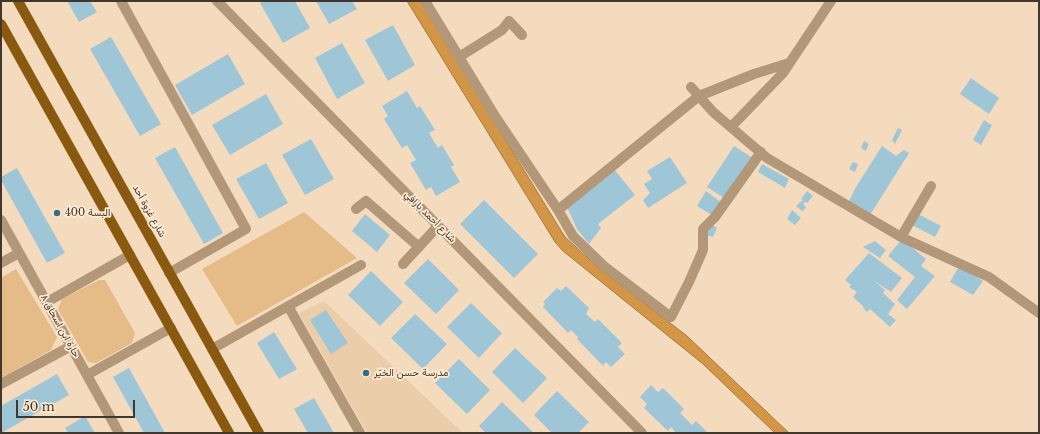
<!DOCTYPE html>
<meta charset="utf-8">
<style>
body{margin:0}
#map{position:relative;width:1040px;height:434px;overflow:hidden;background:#f5dbbe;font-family:"Libre Baskerville",serif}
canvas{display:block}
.frame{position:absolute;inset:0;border:2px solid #41372c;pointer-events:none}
.scale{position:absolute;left:16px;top:400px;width:119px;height:18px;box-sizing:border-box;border:2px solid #41372c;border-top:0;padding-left:5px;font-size:12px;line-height:14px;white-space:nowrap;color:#41372c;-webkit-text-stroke:3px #fee9d2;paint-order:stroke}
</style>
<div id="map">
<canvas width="1040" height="434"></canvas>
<div class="frame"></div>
<div class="scale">50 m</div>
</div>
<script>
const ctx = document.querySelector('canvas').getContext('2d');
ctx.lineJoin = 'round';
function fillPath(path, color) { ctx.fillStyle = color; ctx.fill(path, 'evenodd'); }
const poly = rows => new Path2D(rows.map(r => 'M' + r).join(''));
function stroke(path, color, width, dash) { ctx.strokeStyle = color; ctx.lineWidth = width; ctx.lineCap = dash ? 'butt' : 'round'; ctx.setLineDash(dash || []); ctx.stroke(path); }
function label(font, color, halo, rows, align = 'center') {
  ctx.font = font + ' "Libre Baskerville",Vazirmatn,serif'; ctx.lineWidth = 3.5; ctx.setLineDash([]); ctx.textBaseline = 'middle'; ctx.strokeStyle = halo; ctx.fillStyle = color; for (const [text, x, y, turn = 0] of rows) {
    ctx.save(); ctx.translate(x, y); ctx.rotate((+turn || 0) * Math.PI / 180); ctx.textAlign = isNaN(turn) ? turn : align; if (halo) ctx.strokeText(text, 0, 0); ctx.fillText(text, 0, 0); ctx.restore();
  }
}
const built = poly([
 [324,301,463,433,367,433,299,313]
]);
const green = poly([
 [304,212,357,258,237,326,202,269],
 [16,269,57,337,51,350,1,378,1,278],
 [99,280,105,280,135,333,132,343,96,363,88,362,58,309,62,299]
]);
const water = poly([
 [407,1,420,1,565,237,600,269,687,336,789,433,775,433,703,364,563,251,555,242,407,1]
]);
const building = poly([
 [67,1,90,1,97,12,79,22],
 [264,1,295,1,310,28,283,43,260,3],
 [316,1,352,1,357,9,329,24],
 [393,25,415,65,388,81,365,40],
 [111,37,161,124,140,136,90,49],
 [342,43,365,83,337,99,315,58],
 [228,54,245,84,192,115,175,85],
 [971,78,999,98,989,114,960,94],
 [407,91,417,108,420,106,435,130,429,133,438,148,442,145,454,165,451,167,460,182,436,196,431,187,426,190,410,163,416,160,407,145,402,148,384,119,388,116,382,106],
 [266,94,283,124,230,155,212,125],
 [984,120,992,125,981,145,973,140],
 [898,128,902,130,895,144,892,140],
 [311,139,334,179,305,195,282,155],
 [864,141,869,144,866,151,861,148],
 [734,146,751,157,724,198,707,187],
 [882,146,896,156,904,150,909,153,870,215,848,203,856,187],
 [175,147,223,233,204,244,155,158],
 [670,157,687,183,648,208,643,200,650,193,644,184,652,179,647,171],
 [853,162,858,164,855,172,849,169],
 [266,163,288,203,259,219,236,179],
 [762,164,789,179,785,188,758,172],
 [17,168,65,253,47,263,1,180,1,177],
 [613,168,635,195,598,224,601,228,589,244,577,229,567,207],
 [706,191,722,203,712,215,697,206],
 [807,191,813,196,807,203,805,202,803,203,806,208,802,211,796,206,803,200,801,199],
 [484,200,538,254,514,278,460,224],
 [792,210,801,218,795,225,787,219],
 [365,214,390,235,377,252,352,231],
 [918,214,941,226,935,237,912,225],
 [711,224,717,228,713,237,707,235],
 [902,239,926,259,921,266,935,276,907,309,897,300,915,277,888,256],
 [875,241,886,250,880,258,863,247],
 [869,253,902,278,891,292,873,280,885,290,883,293,895,304,888,314,896,320,890,327,870,309,867,312,863,308,864,307,853,297,857,292,849,287,851,285,845,280],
 [428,259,459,290,436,314,404,283],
 [958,268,971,273,983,281,973,295,950,282],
 [371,271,403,302,380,326,348,295],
 [566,286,589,308,586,314,595,322,598,319,622,343,618,347,625,354,611,367,606,362,603,366,577,339,578,337,571,330,568,333,543,307,545,304,543,302,557,288,561,291],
 [471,303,502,333,479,358,447,327],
 [326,310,348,343,331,354,310,320],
 [415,314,447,344,423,369,391,338],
 [274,332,297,369,279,379,257,343],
 [515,348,547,378,523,403,492,372],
 [459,359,490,390,467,414,435,383],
 [129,368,165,433,144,433,113,377],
 [57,374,69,395,1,433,1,406],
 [651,385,658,392,663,388,684,409,680,413,692,425,696,421,708,433,676,433,671,427,668,431,644,408,647,404,640,397],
 [557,391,589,422,578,433,552,433,534,415],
 [314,398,334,433,308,433,294,409],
 [502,402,534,433,486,433,479,426],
 [85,416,95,433,68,433,65,428]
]);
const minor = poly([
 [121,1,246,229,169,273],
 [217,1,642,433],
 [425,1,495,116,558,210],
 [459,57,502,30,509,21,522,35],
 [691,87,713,112,767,158,901,237,989,277,1039,313],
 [731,127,783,73,831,1],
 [761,152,715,217,703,229,703,250,689,282,671,317,605,267,573,236,558,210,699,96,754,74,789,63],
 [356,209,366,201,419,247],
 [1,220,119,433],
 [901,237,931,186],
 [1,263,19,253],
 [403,264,438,226],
 [47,302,130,255],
 [288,306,360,433],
 [212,349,361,265],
 [87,375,171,328],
 [1,384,71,346]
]);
const major = poly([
 [18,1,259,433],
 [1,24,229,433]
]);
const markers = [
 [57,213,4,"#336e86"],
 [366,373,4,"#336e86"]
];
const streetNames = [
 ["شارع غزوة أحد",149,211,61],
 ["شارع أحمد بارافي",430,217,45],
 ["حارة ابن اسحاق ٨",60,326,61]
];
const poiNames = [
 ["البسة 400",65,213],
 ["مدرسة حسن الخيّر",374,373]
];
fillPath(built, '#eccdaa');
fillPath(green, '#e5bb87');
fillPath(water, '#d39646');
stroke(water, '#a77a3e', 1);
fillPath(building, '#9fc6d7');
stroke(minor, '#b29778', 10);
stroke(major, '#89590f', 10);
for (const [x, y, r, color] of markers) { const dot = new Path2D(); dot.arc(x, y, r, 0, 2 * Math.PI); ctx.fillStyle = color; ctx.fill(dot); stroke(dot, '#fee9d2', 1.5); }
label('10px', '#41372c', '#fee9d2', streetNames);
label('10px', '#41372c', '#fee9d2', poiNames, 'left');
</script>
